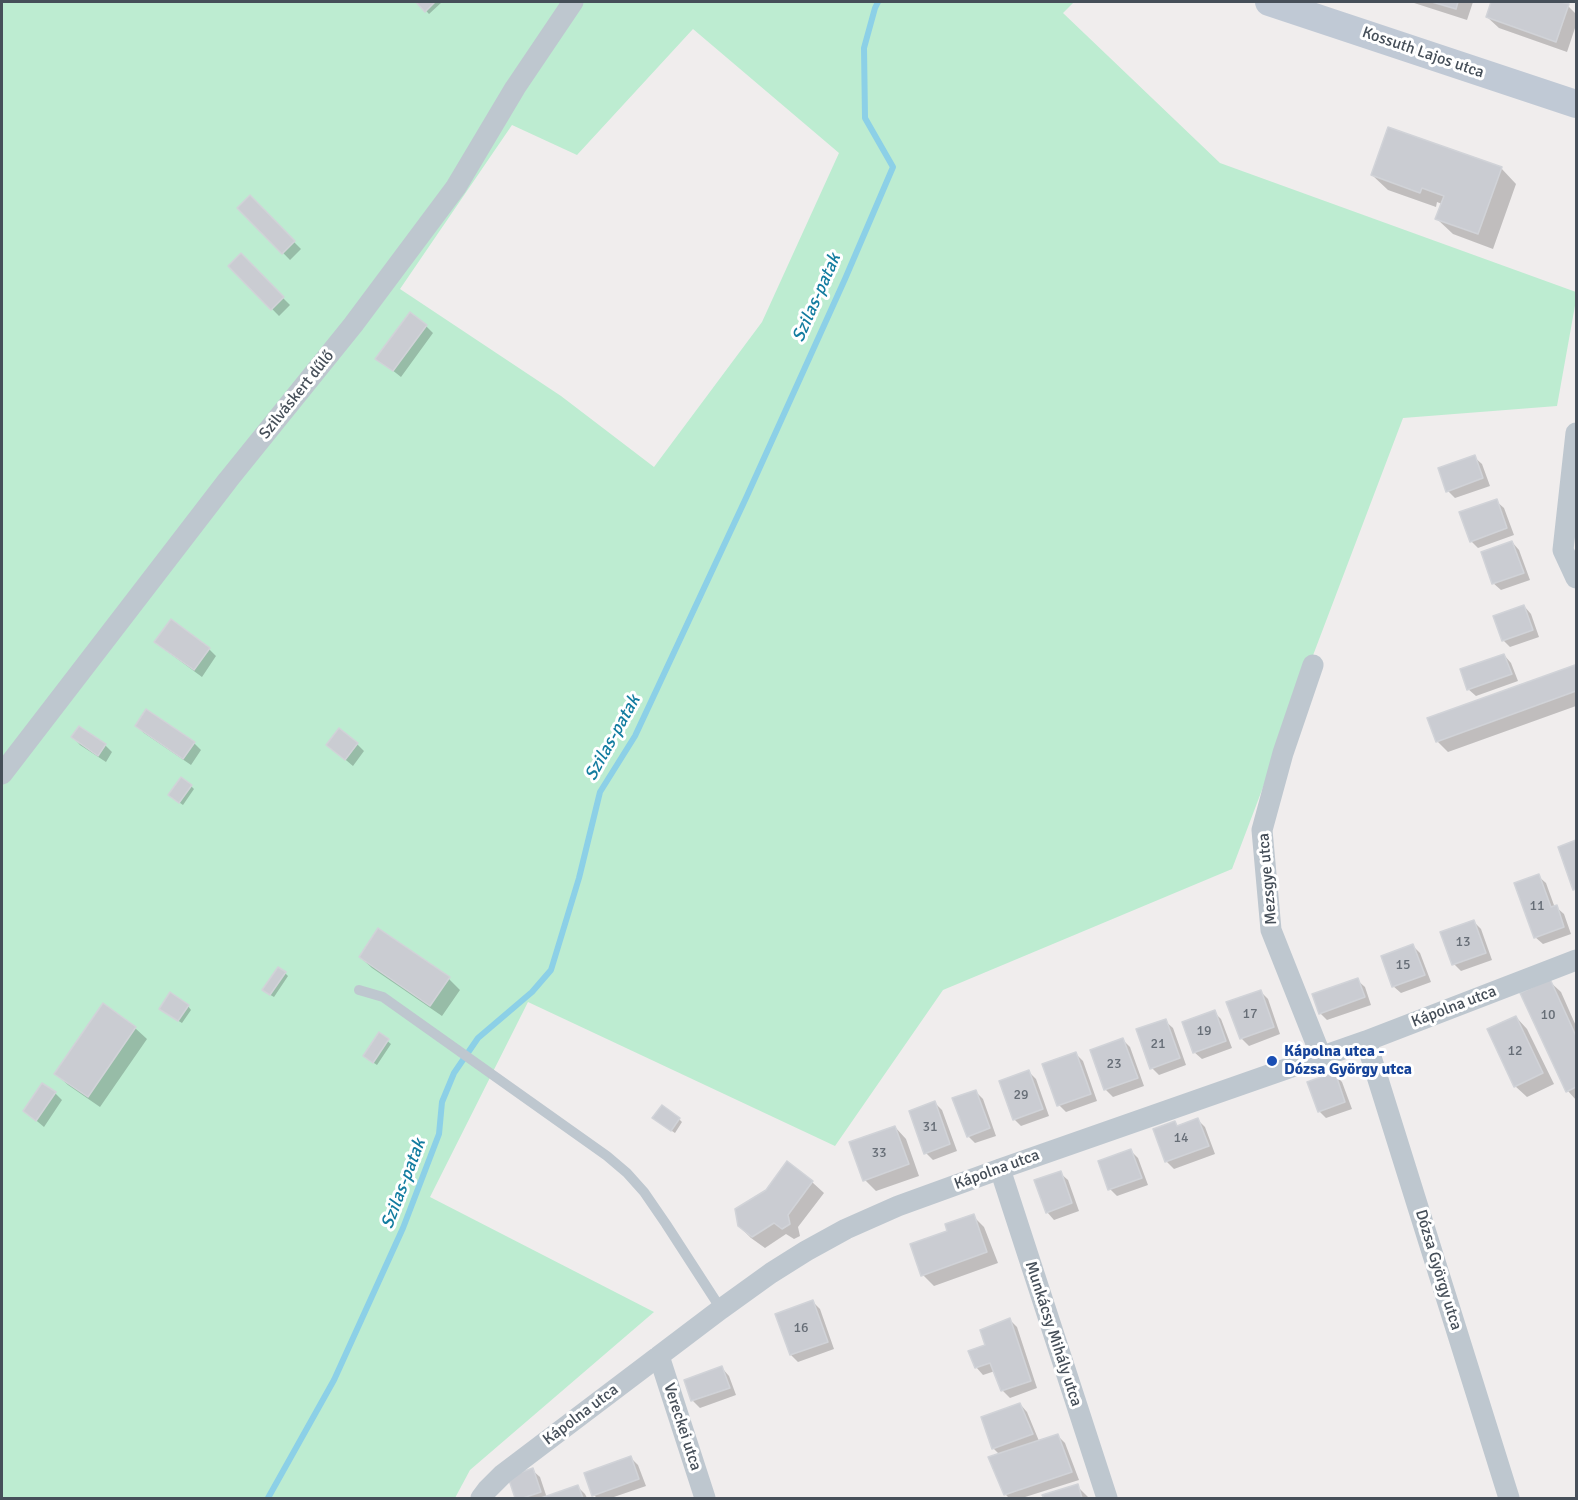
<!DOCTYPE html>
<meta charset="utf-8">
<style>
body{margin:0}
#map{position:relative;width:1578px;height:1500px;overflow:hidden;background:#f0eded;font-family:Signika,sans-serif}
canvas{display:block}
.frame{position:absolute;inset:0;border:3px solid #464f59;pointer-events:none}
</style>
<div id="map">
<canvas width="1578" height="1500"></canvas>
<div class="frame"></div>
</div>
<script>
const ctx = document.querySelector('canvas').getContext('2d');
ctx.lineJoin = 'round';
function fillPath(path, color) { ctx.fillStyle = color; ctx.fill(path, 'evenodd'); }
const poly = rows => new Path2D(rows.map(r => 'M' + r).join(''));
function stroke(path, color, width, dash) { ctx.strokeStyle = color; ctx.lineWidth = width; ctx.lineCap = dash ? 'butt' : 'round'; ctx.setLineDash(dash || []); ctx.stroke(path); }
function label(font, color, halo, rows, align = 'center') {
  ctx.font = font + ' Signika,sans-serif'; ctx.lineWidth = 6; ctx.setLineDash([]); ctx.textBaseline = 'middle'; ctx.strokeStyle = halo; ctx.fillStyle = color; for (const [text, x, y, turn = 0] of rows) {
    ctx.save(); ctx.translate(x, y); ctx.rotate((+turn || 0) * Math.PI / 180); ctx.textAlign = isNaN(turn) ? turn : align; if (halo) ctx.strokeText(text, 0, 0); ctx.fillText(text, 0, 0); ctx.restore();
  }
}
const green = poly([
 [2,2,1074,2,1063,13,1220,163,1576,292,1576,300,1557,406,1403,418,1232,869,943,990,835,1146,528,1002,430,1197,654,1312,470,1470,455,1498,2,1498],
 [693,29,839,153,762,322,654,467,561,396,400,289,512,125,577,155]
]);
const shadow = poly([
 [418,2,442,2,429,14],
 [1411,2,1473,2,1467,20],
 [1493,2,1556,2,1568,6,1576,14,1576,25,1567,52,1499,28,1487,17],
 [1501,168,1516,184,1493,249,1453,234,1437,219,1442,204,1437,202,1436,207,1388,190,1372,175],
 [250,198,301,249,290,260,239,208],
 [240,255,290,305,279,316,230,266],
 [426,326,433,333,401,377,377,358],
 [1474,457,1482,464,1490,486,1455,498,1448,491],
 [1496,501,1504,508,1514,535,1478,548,1471,541],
 [1512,542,1519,550,1530,580,1501,590,1493,583],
 [1524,606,1531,614,1539,637,1510,647,1503,640],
 [156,642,209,649,216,656,202,677,164,649],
 [1504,655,1511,663,1518,681,1476,696,1468,689],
 [1574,667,1576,669,1576,706,1448,752,1437,741],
 [137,726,194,743,201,750,191,765,144,733],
 [73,737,105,745,112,752,106,762,80,745],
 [357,744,364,751,353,766,328,745],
 [191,786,194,789,183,805,173,798],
 [1576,842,1576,891,1560,848],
 [1538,876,1546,883,1555,908,1556,907,1564,914,1571,934,1543,944,1535,937],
 [1473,921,1481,929,1492,960,1461,971,1454,964],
 [379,930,449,979,460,990,442,1016,372,968,360,957],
 [1413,946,1420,953,1431,982,1401,993,1393,986],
 [285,973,288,976,274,997,267,993],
 [1357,980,1365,987,1371,1005,1327,1020,1320,1013],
 [1549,981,1561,992,1576,1026,1576,1100,1568,1091],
 [1260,991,1268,999,1280,1034,1249,1046,1241,1038],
 [188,1006,191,1010,182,1023,164,1012],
 [1214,1012,1221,1019,1232,1048,1202,1059,1194,1052],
 [1516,1017,1527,1029,1554,1084,1527,1097,1515,1086],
 [1165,1021,1173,1028,1186,1065,1159,1075,1152,1068],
 [135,1028,147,1039,100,1107,68,1085,56,1074],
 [379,1034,391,1044,377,1065,368,1059],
 [1123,1040,1130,1047,1144,1086,1113,1097,1106,1090,1091,1051],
 [1076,1054,1083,1061,1097,1101,1066,1112,1059,1105],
 [1029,1072,1036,1079,1049,1116,1021,1126,1014,1119],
 [1334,1074,1342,1082,1352,1109,1326,1118,1319,1111],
 [975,1091,983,1099,996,1136,975,1143,968,1136],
 [55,1093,62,1100,44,1127,25,1111],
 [935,1103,942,1110,957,1151,933,1160,926,1153],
 [679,1119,682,1122,675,1133,657,1121],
 [1198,1120,1205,1127,1215,1154,1174,1169,1166,1161,1175,1123,1178,1127],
 [895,1127,906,1139,919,1176,876,1191,865,1180],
 [1131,1151,1138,1158,1148,1185,1117,1196,1110,1189],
 [787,1163,812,1182,824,1193,798,1227,800,1236,794,1239,786,1234,765,1248,751,1238,739,1226],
 [1060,1173,1068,1180,1079,1211,1054,1220,1047,1212],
 [973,1216,984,1227,998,1263,934,1286,923,1275,949,1232],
 [813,1302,820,1309,834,1349,798,1362,791,1355],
 [1010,1320,1017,1327,1037,1388,1010,1398,1002,1390,995,1371,983,1375,976,1367,987,1345],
 [722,1368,729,1376,736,1395,700,1408,693,1401,686,1381],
 [1020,1404,1027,1412,1039,1441,1057,1435,1065,1443,1079,1480,1022,1498,1009,1498,1005,1494,1000,1455,994,1449,983,1418],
 [631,1458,638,1465,646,1486,611,1498,597,1498,594,1495],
 [532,1470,540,1477,547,1498,578,1487,585,1494,587,1498,517,1498,509,1478],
 [1077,1486,1089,1498,1045,1498,1044,1496]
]);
const stream = poly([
 [268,1498,334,1380,403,1228,439,1134,442,1102,454,1073,478,1038,532,992,551,970,579,878,600,792,635,736,746,498,845,279,893,167,865,118,864,48,875,8,878,2]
]);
const building = poly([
 [416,2,435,2,425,12,416,2],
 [1432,2,1458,2,1456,9,1432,2],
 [1491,2,1561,2,1569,4,1556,42,1486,17,1491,2],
 [1388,127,1502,167,1478,234,1435,219,1444,196,1422,188,1420,193,1371,175,1388,127],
 [250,195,295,241,282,254,237,208,250,195],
 [241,253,284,297,271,310,228,266,241,253],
 [410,312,427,325,393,371,375,359,410,312],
 [1475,455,1483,478,1446,492,1438,468,1475,455],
 [1497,499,1507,528,1470,542,1459,512,1497,499],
 [1512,541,1524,573,1492,584,1481,552,1512,541],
 [1524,605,1533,630,1502,641,1493,616,1524,605],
 [171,619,210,648,194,670,154,642,171,619],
 [1504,654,1512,674,1467,690,1460,669,1504,654],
 [1575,665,1576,670,1576,691,1436,742,1427,718,1575,665],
 [146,709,195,742,183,759,135,726,146,709],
 [79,726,106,744,98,756,71,737,79,726],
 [339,728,358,743,345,760,326,745,339,728],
 [181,777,192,785,179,803,168,795,181,777],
 [1576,840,1576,889,1573,890,1558,847,1576,840],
 [1539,874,1551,907,1557,905,1564,927,1534,938,1514,883,1539,874],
 [1474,920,1486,953,1452,965,1440,932,1474,920],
 [378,928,450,977,430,1006,359,957,378,928],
 [1413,944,1425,975,1392,987,1381,956,1413,944],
 [278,967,286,972,270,995,262,990,278,967],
 [1358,978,1365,997,1319,1014,1312,994,1358,978],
 [1550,979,1576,1036,1576,1087,1566,1092,1520,993,1550,979],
 [1261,990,1274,1027,1240,1039,1226,1002,1261,990],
 [170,992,189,1005,178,1021,159,1009,170,992],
 [103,1003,136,1027,88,1097,54,1074,103,1003],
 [1215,1010,1226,1041,1193,1053,1182,1022,1215,1010],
 [1516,1016,1543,1073,1514,1087,1487,1029,1516,1016],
 [1166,1019,1180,1058,1150,1069,1136,1029,1166,1019],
 [379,1032,389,1039,373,1063,363,1056,379,1032],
 [1123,1038,1138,1078,1104,1090,1090,1050,1123,1038],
 [1076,1052,1091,1094,1057,1106,1042,1064,1076,1052],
 [1029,1070,1043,1109,1013,1120,999,1081,1029,1070],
 [1335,1072,1345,1102,1318,1112,1307,1082,1335,1072],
 [42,1083,56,1092,36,1121,23,1111,42,1083],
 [976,1090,990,1128,967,1137,952,1098,976,1090],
 [935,1101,950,1144,924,1154,909,1111,935,1101],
 [662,1105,680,1118,671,1131,652,1118,662,1105],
 [1198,1118,1209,1146,1165,1162,1153,1129,1175,1121,1177,1126,1198,1118],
 [895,1126,909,1164,863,1181,849,1142,895,1126],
 [1131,1149,1142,1178,1108,1190,1098,1161,1131,1149],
 [787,1161,813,1181,788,1215,790,1224,782,1229,774,1223,752,1237,738,1226,735,1209,766,1190,787,1161],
 [1061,1171,1072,1203,1046,1213,1034,1180,1061,1171],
 [974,1214,987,1252,921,1276,910,1244,947,1231,945,1224,974,1214],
 [813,1300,828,1342,790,1355,775,1314,813,1300],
 [1010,1318,1031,1381,1001,1391,990,1363,975,1368,968,1351,985,1345,980,1330,1010,1318],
 [722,1366,730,1388,691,1401,684,1380,722,1366],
 [1020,1403,1033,1434,992,1449,981,1417,1020,1403],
 [1058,1434,1072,1472,1004,1495,988,1457,1058,1434],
 [631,1456,639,1479,592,1496,584,1473,631,1456],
 [533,1468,541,1492,523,1498,515,1498,508,1477,533,1468],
 [1078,1484,1082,1498,1044,1498,1042,1495,1078,1484],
 [578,1485,583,1498,541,1498,578,1485]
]);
const service = poly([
 [359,990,383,997,607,1156,627,1173,644,1192,666,1224,721,1309]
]);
const minor = poly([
 [1576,433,1563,550,1576,578],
 [1313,665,1283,753,1262,830,1271,930,1321,1056],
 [2,774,228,480,353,325,456,187,515,88,573,2],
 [1366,1041,1509,1498],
 [1000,1169,1107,1498],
 [659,1356,705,1498],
 [481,1498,487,1490,503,1474,721,1309,771,1273,806,1251,846,1229,898,1206,1000,1169,1366,1041,1576,960]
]);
const secondary = poly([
 [1269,2,1576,104]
]);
const markers = [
 [1272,1061,6,"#1a4fb4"]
];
const numberNames = [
 ["11",1537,906],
 ["13",1463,942],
 ["15",1403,965],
 ["17",1250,1014],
 ["10",1548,1015],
 ["19",1204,1031],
 ["21",1158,1044],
 ["12",1515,1051],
 ["23",1114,1064],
 ["29",1021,1095],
 ["31",930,1127],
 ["14",1181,1138],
 ["33",879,1153],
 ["16",801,1328]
];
const streetNames = [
 ["Kossuth Lajos utca",1423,53,19],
 ["Szilváskert dűlő",297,395,-51],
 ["Mezsgye utca",1268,879,-95],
 ["Kápolna utca",1454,1007,-21],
 ["Kápolna utca",997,1170,-20],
 ["Dózsa György utca",1438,1270,73],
 ["Munkácsy Mihály utca",1053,1334,72],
 ["Kápolna utca",581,1415,-37],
 ["Vereckei utca",682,1427,72]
];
const transitNames = [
 ["Kápolna utca -",1284,1052],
 ["Dózsa György utca",1284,1070]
];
const waterNames = [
 ["Szilas-patak",817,298,-66],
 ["Szilas-patak",613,738,-61],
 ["Szilas-patak",404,1184,-69]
];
fillPath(green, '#bdecd1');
fillPath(shadow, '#0003');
stroke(stream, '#8cd0e7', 6);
fillPath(building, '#caccd2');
stroke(building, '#d1d3d8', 1.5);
stroke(service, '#bec7cf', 10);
stroke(minor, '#bec7cf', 21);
stroke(secondary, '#c0c9d5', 28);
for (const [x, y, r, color] of markers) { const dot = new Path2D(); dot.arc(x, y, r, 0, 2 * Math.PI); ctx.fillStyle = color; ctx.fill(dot); stroke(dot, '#fff', 2); }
label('14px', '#676e77', null, numberNames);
label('16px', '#464f59', '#fff', streetNames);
label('bold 16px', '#164399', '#fff', transitNames, 'left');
label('italic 18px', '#137ca0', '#fff', waterNames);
</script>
